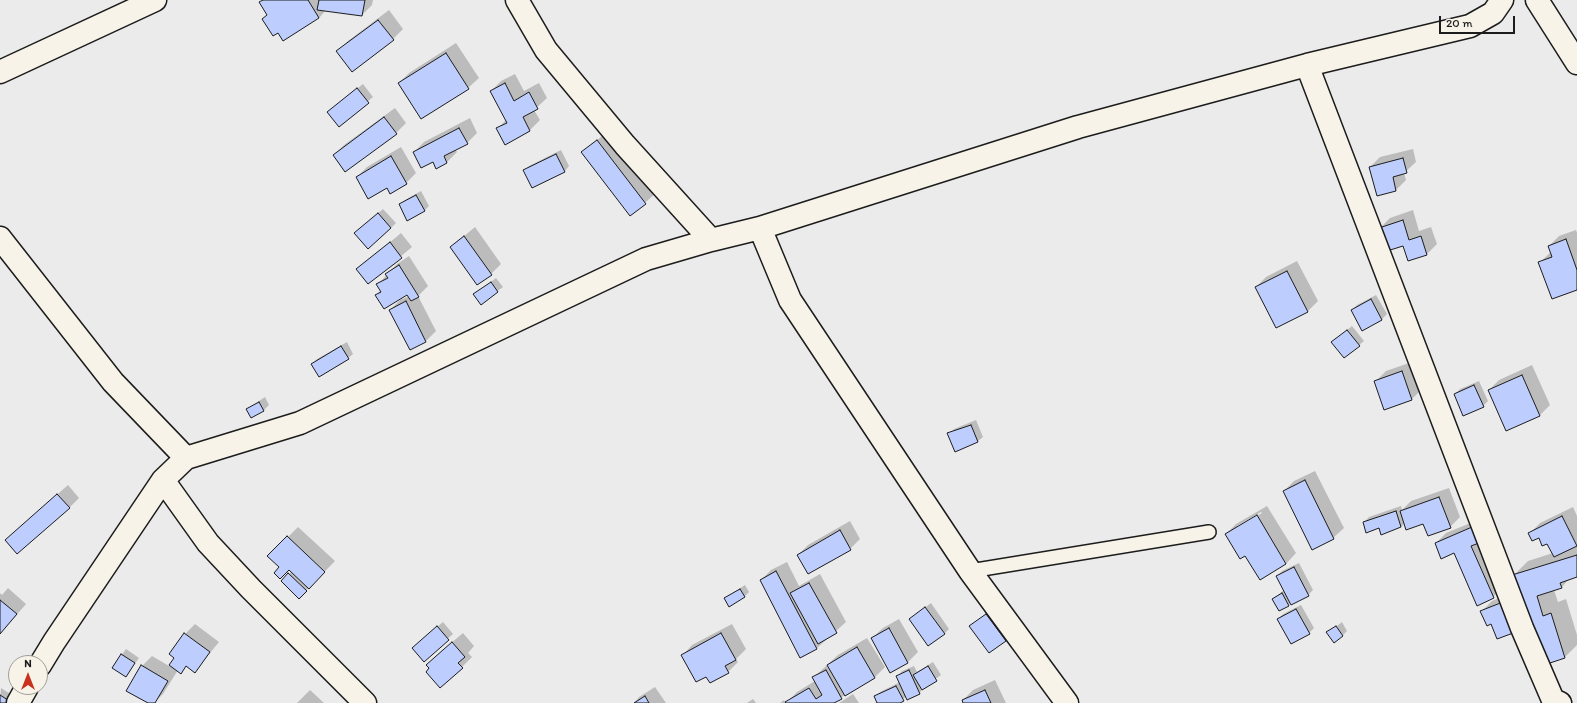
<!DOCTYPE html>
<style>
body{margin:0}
#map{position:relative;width:1577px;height:703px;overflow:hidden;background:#ebebec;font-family:Itim,sans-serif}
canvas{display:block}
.north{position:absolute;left:8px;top:655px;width:40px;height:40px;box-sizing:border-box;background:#f7f3e8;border:1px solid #9f9d96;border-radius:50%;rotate:0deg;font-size:11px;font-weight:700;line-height:16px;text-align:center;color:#1c1c1c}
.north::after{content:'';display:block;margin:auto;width:14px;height:18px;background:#c8321e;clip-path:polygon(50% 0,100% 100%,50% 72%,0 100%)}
.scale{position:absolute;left:1439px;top:16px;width:76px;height:18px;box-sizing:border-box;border:2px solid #1c1c1c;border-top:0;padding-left:5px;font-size:12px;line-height:14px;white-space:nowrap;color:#1c1c1c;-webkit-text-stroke:3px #f7f3e8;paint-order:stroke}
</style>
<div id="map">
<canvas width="1577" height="703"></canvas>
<div class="north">N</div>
<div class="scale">20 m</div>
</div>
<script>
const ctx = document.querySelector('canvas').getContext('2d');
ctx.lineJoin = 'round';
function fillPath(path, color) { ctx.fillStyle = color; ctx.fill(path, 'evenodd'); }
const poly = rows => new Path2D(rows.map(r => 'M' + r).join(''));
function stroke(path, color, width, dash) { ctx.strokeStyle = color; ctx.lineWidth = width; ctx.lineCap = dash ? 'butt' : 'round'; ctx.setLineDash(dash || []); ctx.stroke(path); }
const shadow = poly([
 [263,0,373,0,372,5,362,15,326,10,319,18,268,15,260,2],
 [389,10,403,29,393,39,338,51,348,41],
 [456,43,479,78,468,88,422,118,399,83,409,73],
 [515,74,524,91,539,83,547,98,534,110,540,120,530,130,505,143,497,129,507,119,491,91,501,81],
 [363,84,373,97,339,125,334,107],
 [395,108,406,123,396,133,334,155,344,145],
 [470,118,477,133,467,143,455,149,457,152,447,162,437,167,433,161,414,152,424,142],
 [608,131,656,193,631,215,583,152],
 [401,147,416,173,406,183,357,177,367,167],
 [1413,149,1416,162,1404,173,1406,180,1396,190,1377,195,1370,167,1380,157],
 [561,150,569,166,565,171,524,171,529,166],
 [421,191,429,206,424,211,400,204,405,200],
 [383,209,396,223,391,228,361,228],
 [1413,210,1419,231,1431,227,1437,244,1427,254,1409,260,1404,245,1380,228,1390,218],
 [475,227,501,264,491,274,451,247],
 [1576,230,1577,233,1577,289,1539,263,1551,252,1549,246,1559,236],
 [401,233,412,247,369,283,358,269],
 [409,256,428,286,418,296,436,331,426,341,410,349,390,310,400,300,409,296,407,294,376,295,381,290,378,284,397,264],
 [1297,261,1318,301,1308,311,1276,327,1256,287,1266,277],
 [496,278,503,287,481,303,475,294],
 [1376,295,1387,314,1382,319,1363,330,1352,310,1357,305],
 [1352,326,1364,341,1359,345,1337,338],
 [347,342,353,354,348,358,312,364,317,359],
 [1412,362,1422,389,1412,399,1376,381,1386,371],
 [1532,365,1550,405,1540,415,1489,390,1499,380],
 [1479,381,1488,401,1483,406,1455,394,1460,389],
 [265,397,269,405,264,410,251,416,247,409],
 [976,420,983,437,978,441,955,450,949,434,954,429],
 [1315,471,1344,528,1333,538,1284,491,1294,481],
 [68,485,79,498,69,508,17,530],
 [1449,488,1460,517,1450,527,1424,523,1405,523,1401,527,1381,533,1379,527,1364,522,1369,517,1401,506,1402,510,1411,501],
 [1267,506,1296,553,1286,564,1260,579,1246,554,1226,534,1236,524],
 [1261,512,1262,513,1237,528,1237,526],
 [1573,507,1577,516,1577,576,1570,578,1561,588,1554,590,1558,602,1566,599,1577,635,1577,645,1565,657,1513,576,1528,561,1553,553,1548,542,1530,533,1540,523],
 [1483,518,1503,587,1493,597,1455,552,1436,543,1446,533],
 [850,521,860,539,850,549,798,555,808,545],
 [298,527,335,561,299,598,282,581,292,571,289,569,288,537],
 [787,562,799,586,820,574,846,622,816,649,761,580,771,570],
 [1299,563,1313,590,1308,595,1288,605,1273,599,1284,590,1277,576,1282,571],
 [745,585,749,592,744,597,725,598],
 [8,588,26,604,0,634,0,593,2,595],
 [1513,592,1492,623,1482,611,1492,601],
 [931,603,949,629,945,633,910,619],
 [1301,605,1314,628,1309,633,1278,619,1283,614],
 [991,610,1010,635,989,652,970,626],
 [899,619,918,652,908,662,891,671,872,638,883,628],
 [443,622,453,634,424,660,418,643],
 [1342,622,1347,631,1342,636,1328,633],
 [195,624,219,642,195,671,187,666,180,672,178,670,163,694,154,703,150,703,142,666,152,656,169,666,176,658,185,634],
 [732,624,746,649,736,659,738,662,728,672,707,675,682,656,692,645],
 [463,633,474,646,468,653,472,657,462,667,437,655],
 [867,638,885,667,875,677,832,703,780,703,784,700,786,703,797,692,815,681,813,678,838,655],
 [126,649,139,658,126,676,113,667],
 [933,662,941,675,924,687,919,694,907,696,897,703,878,703,875,697,880,692,900,682,898,676,902,671,914,666,917,672],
 [995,680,1006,703,964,703,963,700,973,690],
 [655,687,666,703,634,703,639,697],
 [1,688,15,697,0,703],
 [310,690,324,703,297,703],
 [853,694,859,703,839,703],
 [753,699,756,703,747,703]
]);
const building = poly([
 [263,0,308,0,319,18,283,41,278,33,273,36,262,19,267,15,259,2,263,0],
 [319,0,365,0,362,16,317,10,319,0],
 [378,20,394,40,352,72,336,51,378,20],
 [446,53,469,89,421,119,398,83,446,53],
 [505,83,514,101,529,92,538,109,523,117,530,131,505,145,496,128,507,123,490,91,505,83],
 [357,88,369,103,339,127,327,112,357,88],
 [384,117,397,134,345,172,333,155,384,117],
 [459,128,468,144,444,156,447,163,436,169,433,162,421,168,413,152,459,128],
 [597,140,646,204,630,216,581,152,597,140],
 [556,154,565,172,532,188,523,170,556,154],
 [391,156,407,184,390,194,387,188,368,199,356,177,391,156],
 [1403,158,1407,173,1393,177,1396,191,1377,196,1369,167,1403,158],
 [416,195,425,211,407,221,399,204,416,195],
 [378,213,391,228,368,249,354,233,378,213],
 [1403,220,1409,240,1421,236,1427,255,1408,261,1403,246,1387,251,1379,228,1403,220],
 [464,236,492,275,477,285,450,247,464,236],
 [1566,239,1577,270,1577,290,1552,299,1538,262,1552,257,1548,246,1566,239],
 [390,242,402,258,368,284,356,269,390,242],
 [399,265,419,297,411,301,407,295,384,309,375,295,381,292,376,284,388,278,385,274,399,265],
 [1287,271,1308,312,1276,328,1255,287,1287,271],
 [491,282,498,292,481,305,473,294,491,282],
 [1371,299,1382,320,1362,331,1351,310,1371,299],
 [406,301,426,342,410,350,389,310,406,301],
 [1347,330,1360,346,1344,358,1331,342,1347,330],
 [341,346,349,359,319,377,311,364,341,346],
 [1402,371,1412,400,1384,410,1374,381,1402,371],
 [1522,375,1540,416,1506,431,1488,390,1522,375],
 [1474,385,1484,407,1463,416,1454,394,1474,385],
 [259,402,264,411,251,418,246,409,259,402],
 [971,425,978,442,955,452,947,433,971,425],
 [1305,480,1334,539,1312,550,1283,491,1305,480],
 [57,494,70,508,17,554,5,540,57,494],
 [1439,497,1451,528,1428,536,1423,524,1406,530,1400,511,1439,497],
 [1396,511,1401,527,1381,535,1379,528,1366,533,1363,522,1396,511],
 [1257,515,1286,564,1260,580,1245,556,1240,559,1225,534,1257,515],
 [1562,516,1577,546,1554,557,1547,544,1542,546,1539,538,1532,541,1528,533,1562,516],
 [1472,527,1479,543,1471,546,1494,598,1477,606,1454,553,1441,559,1435,543,1472,527],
 [840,530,851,550,808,574,797,555,840,530],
 [287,536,325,572,309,589,289,570,280,579,274,573,279,567,267,556,287,536],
 [1577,555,1577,577,1560,583,1562,588,1537,596,1543,616,1551,613,1565,658,1544,665,1512,575,1577,555],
 [1294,567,1309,596,1291,605,1276,576,1294,567],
 [776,571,817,649,800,658,760,580,776,571],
 [288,573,307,591,299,599,281,581,288,573],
 [809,583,837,633,818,644,790,593,809,583],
 [740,589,745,597,729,607,724,598,740,589],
 [1282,593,1289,606,1279,611,1272,599,1282,593],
 [0,600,17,614,0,634,0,600],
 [1503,602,1516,632,1497,639,1491,624,1487,626,1480,611,1503,602],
 [925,607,945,634,928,646,909,619,925,607],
 [1296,609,1310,634,1291,644,1277,619,1296,609],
 [986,614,1006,641,989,653,969,626,986,614],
 [437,626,449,640,424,662,412,648,437,626],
 [1336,626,1343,636,1334,643,1326,632,1336,626],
 [889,628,908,663,890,673,871,638,889,628],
 [184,633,210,652,195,673,186,666,181,674,169,665,174,658,169,654,184,633],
 [721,633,736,660,725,666,729,673,710,683,706,677,696,682,681,655,721,633],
 [452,642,465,657,458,663,463,668,440,688,426,672,429,668,426,665,452,642],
 [857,647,875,678,845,696,827,665,857,647],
 [121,654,135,663,126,677,112,668,121,654],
 [141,665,168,681,155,703,148,703,126,691,141,665],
 [928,666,937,681,922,690,913,675,928,666],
 [826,670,842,699,834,703,786,703,785,702,809,688,816,699,822,695,812,677,826,670],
 [909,670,920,694,907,700,896,676,909,670],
 [896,686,904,701,900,703,877,703,874,696,896,686],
 [985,690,991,703,963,703,962,700,985,690],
 [0,695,11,702,11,703,0,703,0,695],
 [645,696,649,703,634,703,645,696]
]);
const lane = poly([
 [970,571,1209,532]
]);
const street = poly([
 [517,0,546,50,625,145,711,240],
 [1537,0,1577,63],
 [1307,65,1522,628,1553,700,1560,703],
 [0,72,155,0],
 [760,228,1078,127,1307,65,1470,26,1493,13,1502,0],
 [0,238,113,382,186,458,300,423,646,259,711,240,760,228,790,300,970,571,1067,703],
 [163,480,208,543,251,589,365,703],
 [40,665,54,642,163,480,186,458],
 [18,703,27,687]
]);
fillPath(shadow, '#0003');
fillPath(building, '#bdcdfd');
stroke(building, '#1c1c1c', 1);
stroke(lane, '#1c1c1c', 16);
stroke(street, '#1c1c1c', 25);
stroke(lane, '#f7f3e8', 13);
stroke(street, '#f7f3e8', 22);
</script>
